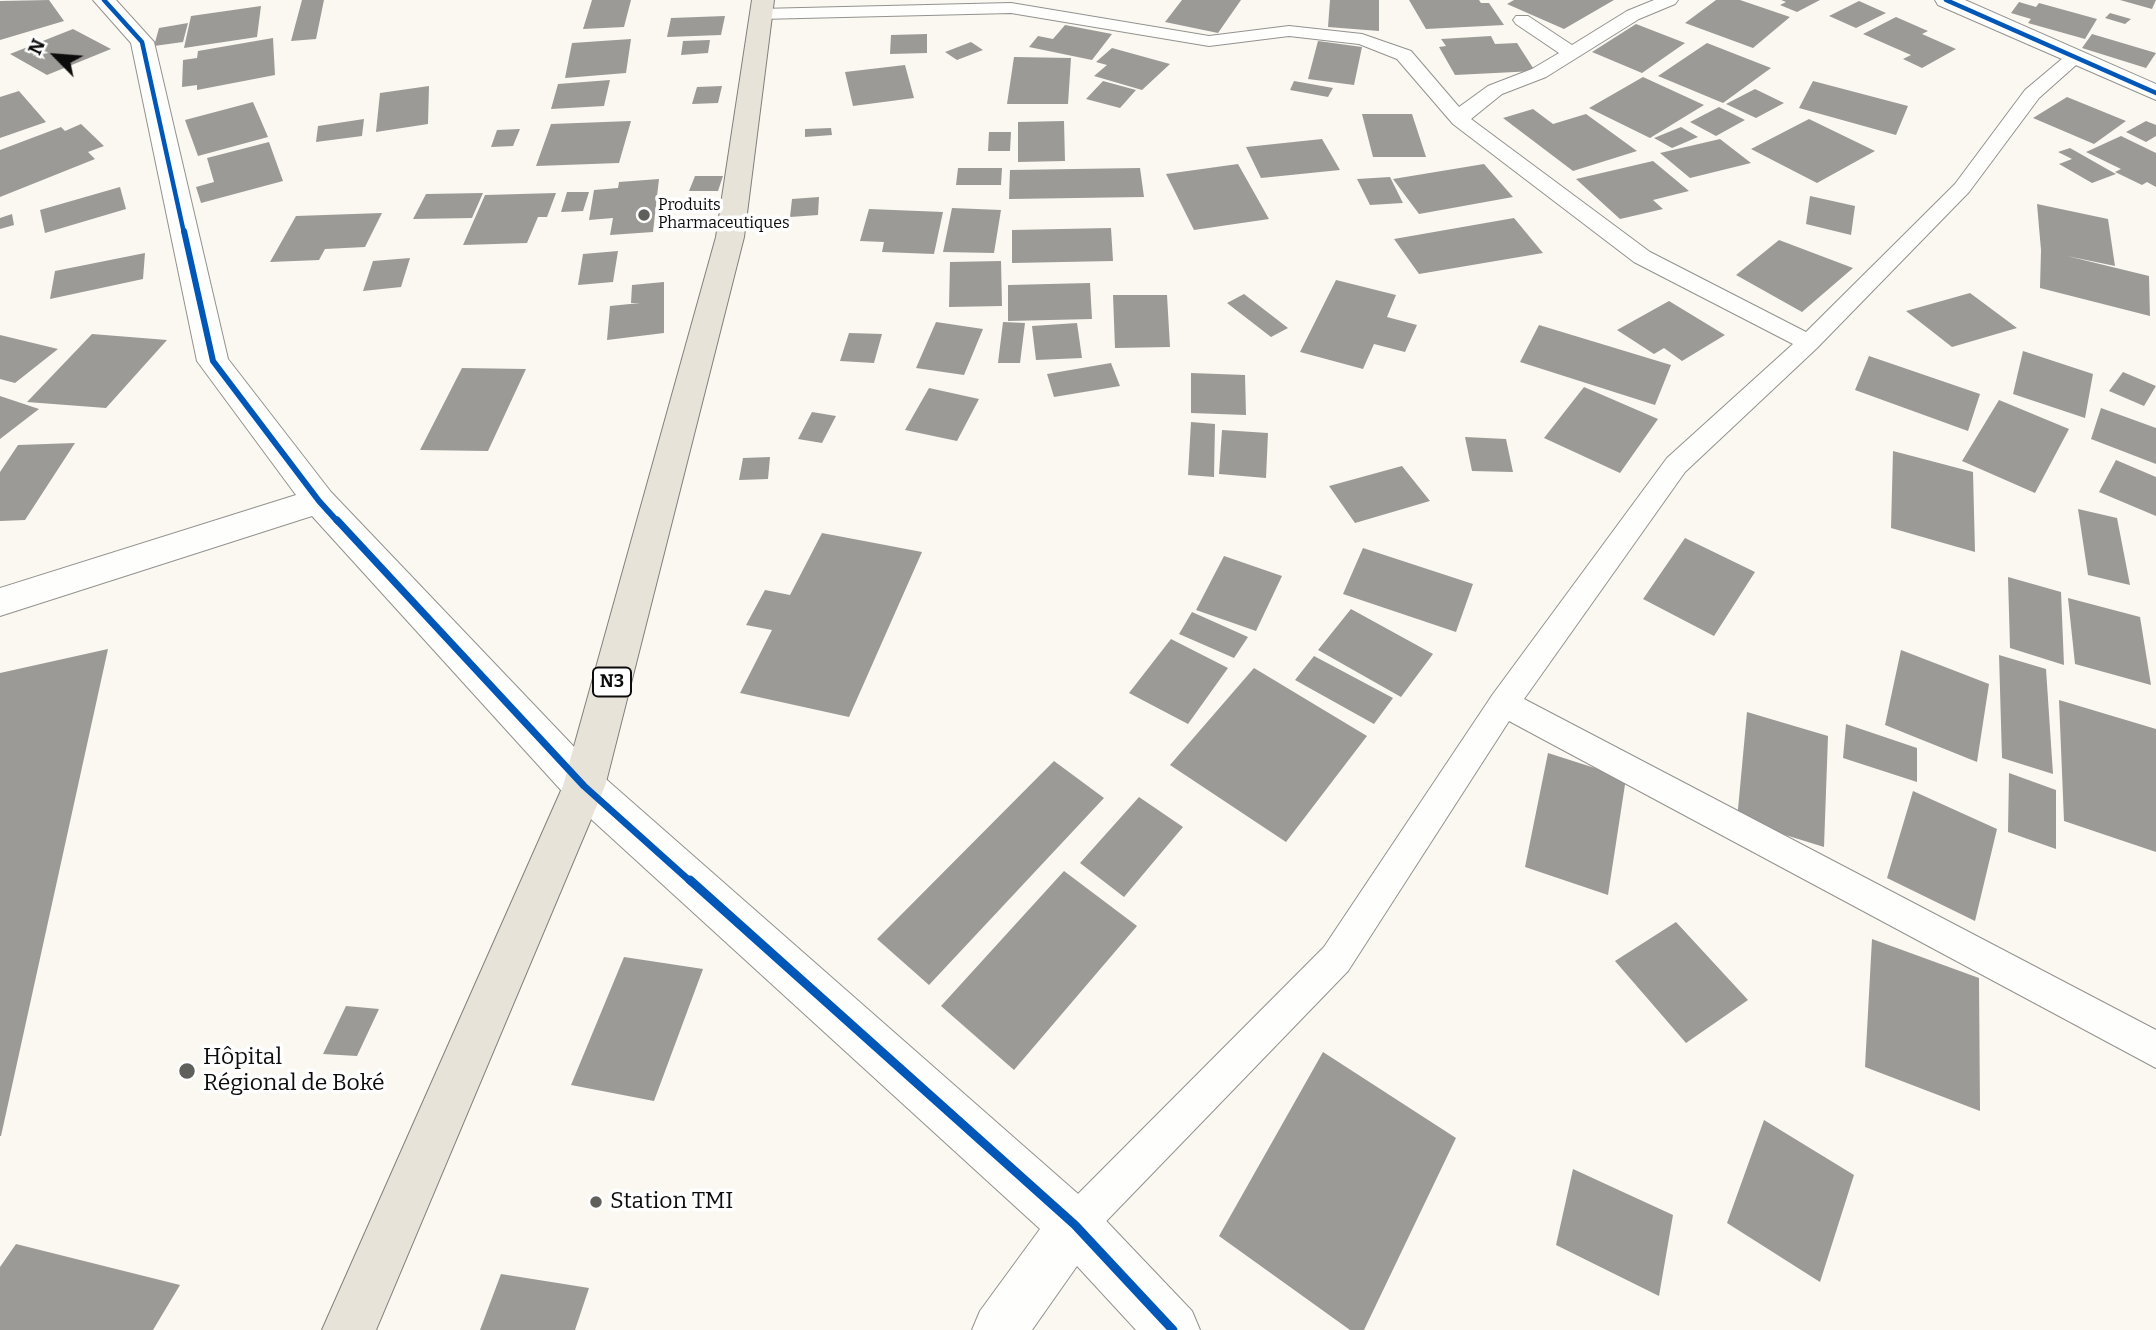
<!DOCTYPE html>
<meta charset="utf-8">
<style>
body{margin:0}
#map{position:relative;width:2156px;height:1330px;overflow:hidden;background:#faf8f0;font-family:Bitter,serif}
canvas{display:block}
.north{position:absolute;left:21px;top:21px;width:70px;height:70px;-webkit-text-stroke:5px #fff;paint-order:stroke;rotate:295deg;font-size:19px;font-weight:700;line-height:28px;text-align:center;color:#0c0c0c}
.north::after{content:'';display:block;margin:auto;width:24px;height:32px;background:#0c0c0c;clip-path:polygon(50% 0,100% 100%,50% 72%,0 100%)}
</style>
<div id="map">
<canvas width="2156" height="1330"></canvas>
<div class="north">N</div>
</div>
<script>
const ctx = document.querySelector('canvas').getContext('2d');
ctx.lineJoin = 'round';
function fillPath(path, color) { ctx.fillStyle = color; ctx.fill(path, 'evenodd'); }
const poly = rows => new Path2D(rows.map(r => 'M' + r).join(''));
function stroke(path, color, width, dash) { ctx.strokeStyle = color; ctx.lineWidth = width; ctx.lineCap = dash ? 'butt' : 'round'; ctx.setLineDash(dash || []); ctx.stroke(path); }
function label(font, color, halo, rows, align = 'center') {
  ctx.font = font + ' Bitter,serif'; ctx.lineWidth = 7; ctx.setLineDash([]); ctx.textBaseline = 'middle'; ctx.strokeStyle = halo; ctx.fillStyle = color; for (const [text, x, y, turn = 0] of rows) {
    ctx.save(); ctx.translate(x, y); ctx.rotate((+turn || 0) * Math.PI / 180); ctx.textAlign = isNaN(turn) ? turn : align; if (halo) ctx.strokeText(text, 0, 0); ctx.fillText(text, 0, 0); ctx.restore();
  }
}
const building = poly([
 [49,0,64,21,0,40,0,1],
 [302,0,324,0,316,39,291,41],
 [592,0,631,0,624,27,583,29],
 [1182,0,1241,0,1218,33,1165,22],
 [1330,0,1379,0,1379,31,1328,27],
 [1409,0,1479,0,1481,3,1489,3,1504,25,1426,29],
 [1514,0,1614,0,1564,29,1507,4],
 [1716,0,1740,0,1790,17,1753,48,1685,23],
 [1781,0,1820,0,1797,12,1780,5,1786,2],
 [2120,0,2156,0,2152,9],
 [1859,1,1886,13,1856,28,1829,16],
 [2019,2,2036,7,2039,3,2097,19,2085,39,2028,23,2031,19,2011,13],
 [261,6,257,37,184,48,191,16],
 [2110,13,2131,19,2125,24,2105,18],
 [725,16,721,35,667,37,671,18],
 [1896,17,1928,31,1922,34,1956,49,1922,68,1903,59,1911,55,1863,34],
 [188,23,183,42,154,46,159,28],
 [1636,24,1685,43,1642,73,1592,52],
 [1065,25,1112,34,1092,60,1029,47,1038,36,1053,39],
 [73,29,111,49,47,75,10,54],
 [927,34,927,53,890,54,891,35],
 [2092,34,2156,53,2146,68,2082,48],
 [1491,36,1495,44,1517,43,1535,71,1455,75,1439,47,1446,46,1441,39],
 [273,38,275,75,197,90,197,85,182,87,183,60,197,58,198,51],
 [631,39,626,73,565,78,572,43],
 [710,40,708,53,681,55,683,41],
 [1318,41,1362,47,1354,85,1308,79],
 [971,42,983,50,957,60,945,52],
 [1707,43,1771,68,1723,103,1658,76],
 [1112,48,1170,64,1142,90,1094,76,1107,65,1096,62],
 [1014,57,1071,58,1068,104,1007,104],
 [905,65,914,98,853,106,845,72],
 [1643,77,1704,105,1650,138,1589,108],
 [610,80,604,106,551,109,558,84],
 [1103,81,1136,90,1120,108,1086,99],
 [1294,81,1333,88,1328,97,1290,90],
 [1813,81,1908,106,1896,135,1799,108],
 [429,86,428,124,376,132,380,93],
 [722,86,718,103,692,104,697,87],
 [1755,89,1784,103,1756,118,1726,104],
 [19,91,46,122,0,138,0,97],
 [2067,97,2126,121,2094,144,2033,118],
 [253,102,268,137,198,156,185,120],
 [1719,107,1745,120,1716,136,1690,122],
 [1533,109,1553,124,1586,114,1637,151,1573,171,1503,118],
 [1362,114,1412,114,1426,157,1373,157],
 [364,119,362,136,316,142,318,126],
 [1809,119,1875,151,1817,183,1751,149],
 [631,121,619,163,536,166,551,124],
 [1064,121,1065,161,1018,162,1018,122],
 [2146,121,2156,125,2156,136,2146,142,2126,132],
 [81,124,104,146,88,152,95,159,0,197,0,150,61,127,65,131],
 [1681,127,1698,137,1672,148,1654,138],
 [831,128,832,135,805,137,805,129],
 [520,129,513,146,491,147,497,130],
 [989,132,1011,132,1010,151,988,151],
 [2121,136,2156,153,2156,187,2147,182,2142,185,2115,172,2121,169,2086,152],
 [1322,139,1340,170,1261,178,1246,147],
 [1720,139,1751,163,1690,178,1660,153],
 [269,142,283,181,201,203,196,187,214,182,207,158],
 [2070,148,2107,169,2116,174,2092,183,2059,164,2072,159,2058,152],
 [1653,161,1689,191,1653,200,1663,209,1620,219,1576,179],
 [1238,164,1269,219,1194,230,1166,174],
 [1484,164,1513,197,1419,214,1393,179],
 [958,168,1002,168,1001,185,956,185],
 [1140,168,1144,197,1009,199,1010,170],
 [695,176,723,176,718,191,689,191],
 [1390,177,1403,203,1370,205,1357,179],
 [659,179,653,232,610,235,613,218,589,220,594,190,618,188,619,182],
 [120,187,126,209,45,233,40,210],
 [567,192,589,192,583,211,561,212],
 [483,193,472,218,413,219,426,194],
 [556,193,547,217,538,217,527,243,463,245,485,195],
 [1810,196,1855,206,1851,235,1806,224],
 [819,197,818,215,790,217,792,199],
 [2037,204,2108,219,2115,266,2067,256,2149,276,2150,316,2040,288,2041,250],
 [952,208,1001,210,994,253,943,252],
 [869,209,943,212,934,254,882,252,884,242,860,241],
 [382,213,365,247,325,249,319,260,270,262,296,216],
 [12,214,14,225,0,229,0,218],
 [1514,218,1543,253,1419,274,1394,239],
 [1111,228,1113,261,1012,263,1012,230],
 [1779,240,1853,268,1802,312,1736,275],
 [618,251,613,282,578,285,583,254],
 [145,253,143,279,50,299,55,271],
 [410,258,401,287,363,291,373,261],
 [1001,261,1002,306,949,307,950,262],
 [1336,280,1396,295,1387,317,1417,325,1405,352,1374,344,1363,369,1300,352],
 [664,282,664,333,607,340,610,306,640,303,631,303,632,285],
 [1090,283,1092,319,1008,321,1008,285],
 [1970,293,2017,328,1952,347,1906,311],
 [1244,294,1288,328,1271,337,1227,303],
 [1113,295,1167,295,1170,347,1115,348],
 [1669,301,1725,335,1682,361,1664,348,1654,354,1617,330],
 [936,322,983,329,964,375,916,368],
 [1003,322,1025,323,1020,363,998,363],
 [1077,323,1082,358,1036,360,1032,326],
 [1539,325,1671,365,1655,405,1520,362],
 [849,333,882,334,874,363,840,361],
 [92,334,167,340,106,408,27,402],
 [0,335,58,349,15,383,0,379],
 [2023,351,2093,374,2085,418,2013,394],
 [1869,356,1980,394,1968,431,1855,390],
 [1111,363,1120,386,1054,397,1047,374],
 [462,368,526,369,488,451,420,450],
 [2123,372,2156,386,2144,406,2109,391],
 [1191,373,1245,375,1246,415,1191,413],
 [1584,387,1658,419,1620,473,1544,438],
 [929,388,979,399,957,441,905,430],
 [0,396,39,409,0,439],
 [1999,400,2069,429,2035,493,1962,461],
 [2101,408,2156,428,2156,464,2091,439],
 [812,412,836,416,822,443,798,439],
 [1191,422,1215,424,1214,477,1188,475],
 [1222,430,1268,433,1266,478,1219,474],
 [1465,437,1506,439,1513,472,1472,471],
 [75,443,25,520,0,521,0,472,18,445],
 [1893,451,1973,472,1975,552,1891,528],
 [770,457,768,479,739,480,743,458],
 [2116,460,2156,477,2156,516,2099,492],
 [1402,466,1430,501,1355,523,1329,486],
 [2078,509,2117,518,2130,585,2088,575],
 [822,533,922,552,849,717,740,693,772,630,746,625,765,590,790,595],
 [1685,538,1755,572,1714,636,1643,599],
 [1363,548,1473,584,1456,632,1343,594],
 [1224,556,1282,576,1256,631,1196,610],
 [2008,577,2061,592,2064,665,2010,648],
 [2068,598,2140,617,2151,685,2075,664],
 [1351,609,1433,654,1401,697,1318,650],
 [1192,612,1248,637,1234,658,1179,634],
 [1171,639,1228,668,1188,724,1129,693],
 [108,649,1,1136,0,1136,0,673],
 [1901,650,1989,684,1977,762,1885,725],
 [1999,655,2046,669,2053,774,2002,758],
 [1314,656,1393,698,1374,724,1295,680],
 [1254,668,1367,736,1286,842,1170,765],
 [2059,700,2156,729,2156,852,2064,821],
 [1747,712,1828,736,1824,847,1737,820],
 [1846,724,1917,748,1917,782,1843,758],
 [1548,753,1626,778,1608,895,1525,867],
 [1054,761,1104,798,929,985,877,939],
 [2009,773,2056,790,2056,849,2008,832],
 [1913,791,1997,829,1975,921,1887,878],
 [1139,797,1183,827,1124,897,1080,863],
 [1064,871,1137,926,1014,1070,941,1006],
 [1676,922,1748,1000,1686,1043,1615,961],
 [1872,939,1979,978,1980,1111,1865,1067],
 [624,957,703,969,654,1101,571,1085],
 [346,1006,379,1009,357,1056,323,1054],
 [1323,1052,1456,1138,1364,1330,1350,1330,1219,1236],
 [1764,1120,1854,1175,1820,1282,1727,1223],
 [1573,1169,1673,1215,1659,1296,1556,1245],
 [16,1244,180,1285,153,1330,0,1330,0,1267],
 [501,1274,589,1288,575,1330,480,1330]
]);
const service = poly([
 [1654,0,1678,0,1675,4,1639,19,1546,77,1502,94,1471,119,1650,252,1806,332,1955,184,2025,90,2069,53,2083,53,2085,57,2039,98,1969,192,1817,348,1685,472,1524,699,2156,1030,2156,1068,1509,721,1348,971,1089,1239,1075,1245,1061,1239,1055,1225,1061,1211,1324,947,1493,694,1667,458,1793,344,1634,262,1453,124,1397,59,1359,44,1289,36,1209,46,1011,13,760,19,751,14,760,9,1011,3,1209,36,1289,26,1362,34,1411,51,1459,107,1488,86,1532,69,1559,53,1516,24,1513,20,1516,16,1528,16,1572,45,1627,11,1654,0]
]);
const minor = poly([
 [93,0,116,0,154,42,228,359,331,492,599,773,1093,1207,1192,1311,1200,1330,1136,1330,1077,1266,1032,1330,972,1330,980,1311,1040,1229,569,799,312,516,0,616,0,588,296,495,197,361,131,43,93,0],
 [1935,0,1965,0,2156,84,2156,100,1938,5,1935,0]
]);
const trunk = poly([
 [752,0,774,0,744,237,605,786,376,1330,322,1330,563,786,716,237,752,0]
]);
const cyclewayFar3 = poly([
 [104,0,142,42,184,233],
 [1946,0,2156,93]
]);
const cyclewayFar2 = poly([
 [184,231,213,361,319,501,338,522]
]);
const cyclewayFar1 = poly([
 [337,520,584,786,691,882]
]);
const cycleway = poly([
 [690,880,1075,1225,1173,1330]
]);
const markers = [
 [644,215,7,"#5f5f5c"],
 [187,1071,9,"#5f5f5c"],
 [596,1202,7,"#5f5f5c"]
];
const farPoinames = [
 ["Produits",658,206],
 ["Pharmaceutiques",658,224]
];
const shields = [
 [612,682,38]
];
const shieldNames = [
 ["N3",612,682]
];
const nearPoinames = [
 ["Hôpital",203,1058],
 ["Régional de Boké",203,1084],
 ["Station TMI",610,1202]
];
fillPath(building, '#9c9a96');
stroke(service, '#93928f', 2);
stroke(minor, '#93928f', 2);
stroke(trunk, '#80807c', 2);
fillPath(service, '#fefefd');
fillPath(minor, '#fefefd');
fillPath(trunk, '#e8e3d8');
stroke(cyclewayFar3, '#0057b8', 4.5);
stroke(cyclewayFar2, '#0057b8', 6);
stroke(cyclewayFar1, '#0057b8', 7);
stroke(cycleway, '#0057b8', 9);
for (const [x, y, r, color] of markers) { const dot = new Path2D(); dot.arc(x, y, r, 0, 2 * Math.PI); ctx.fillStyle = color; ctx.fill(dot); stroke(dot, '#fff', 2.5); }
label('16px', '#0c0c0c', '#fff', farPoinames, 'left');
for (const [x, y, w] of shields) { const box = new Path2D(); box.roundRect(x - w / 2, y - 14.5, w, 29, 5); ctx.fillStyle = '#fff'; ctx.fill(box); stroke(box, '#0c0c0c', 2); }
label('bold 18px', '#0c0c0c', null, shieldNames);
label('23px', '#0c0c0c', '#fff', nearPoinames, 'left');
</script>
